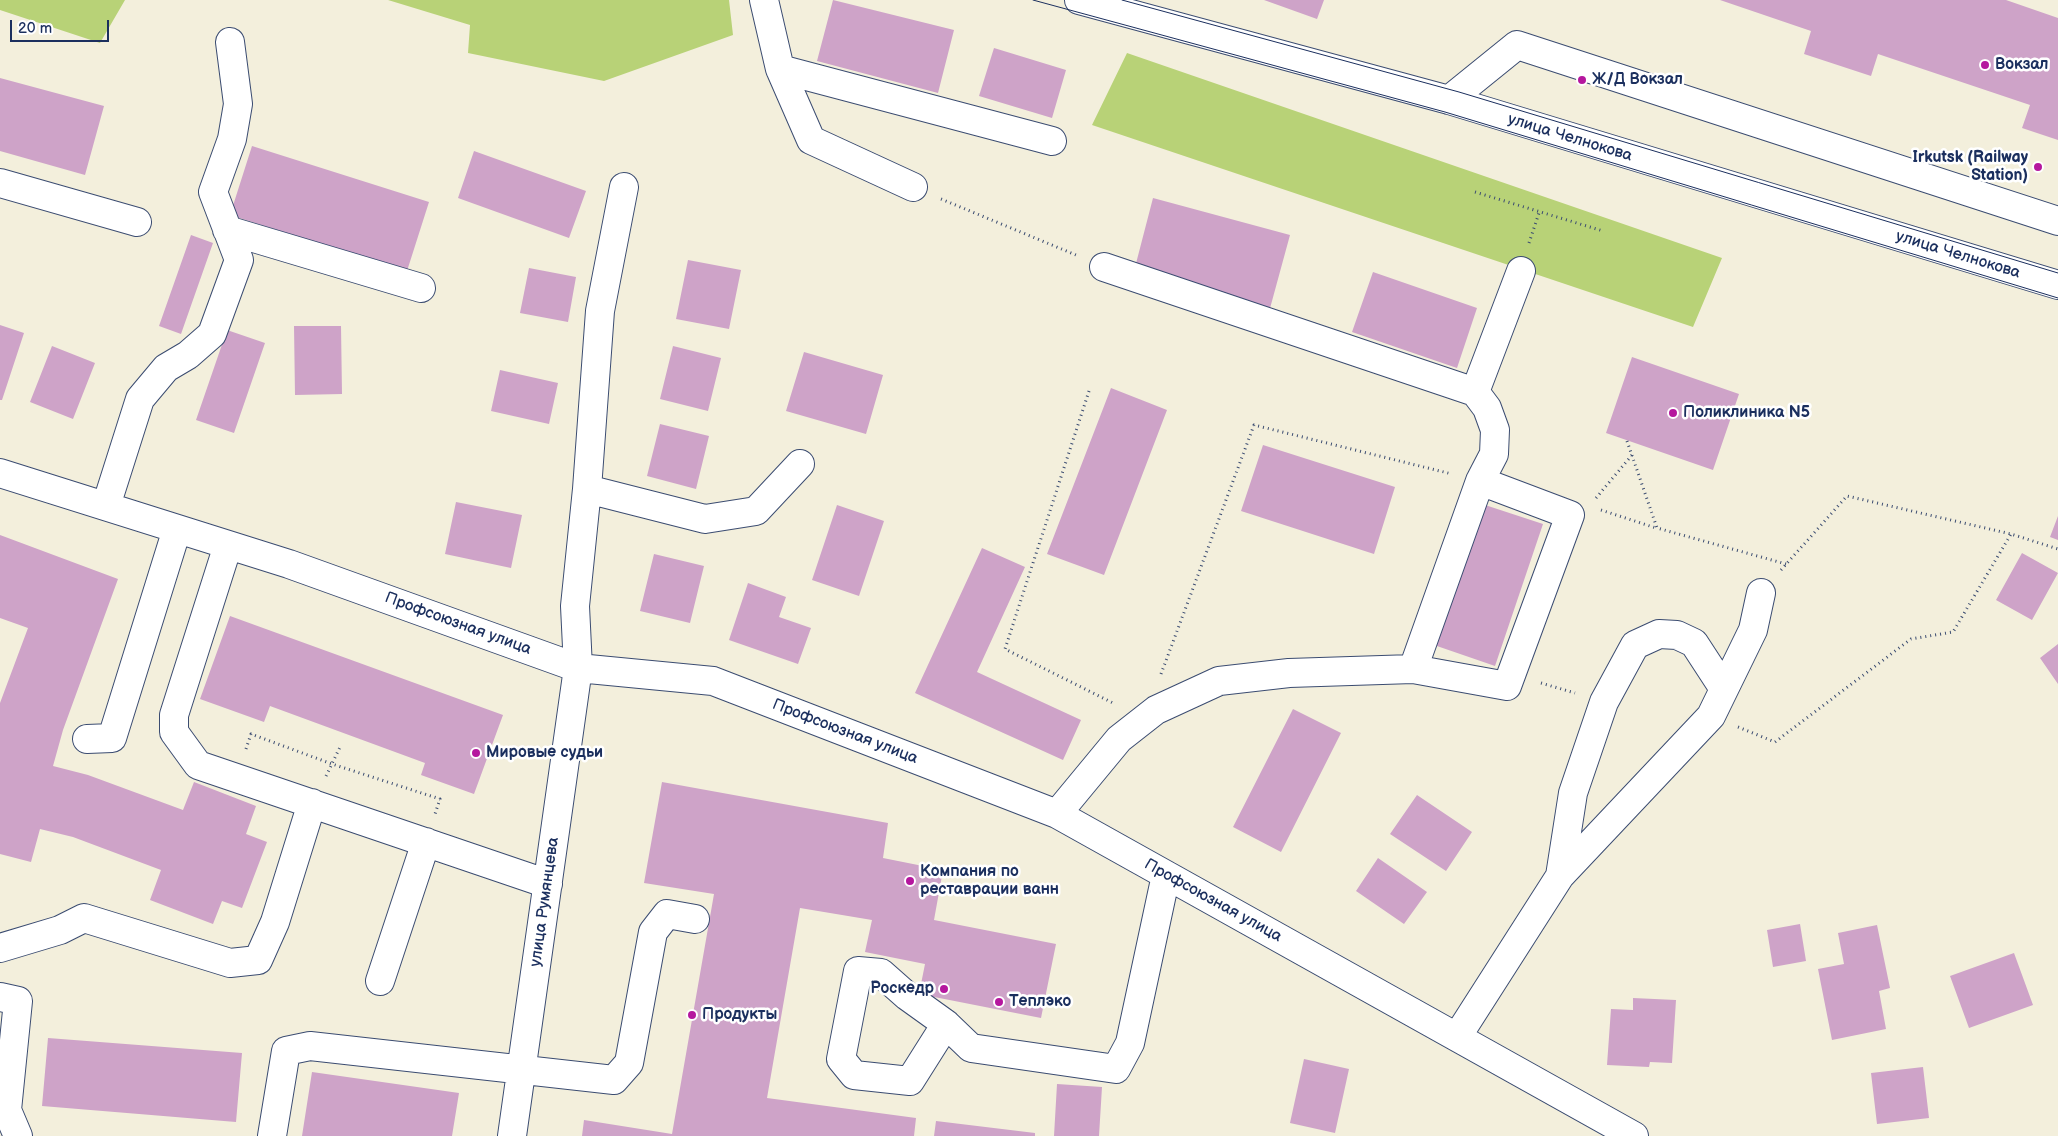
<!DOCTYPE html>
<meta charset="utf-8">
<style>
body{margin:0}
#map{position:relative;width:2058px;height:1136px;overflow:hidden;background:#f3efdc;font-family:"Balsamiq Sans",sans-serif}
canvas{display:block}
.scale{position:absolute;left:10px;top:20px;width:99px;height:22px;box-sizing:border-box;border:2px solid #1b2f5e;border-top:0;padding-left:6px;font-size:15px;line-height:18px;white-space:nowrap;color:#1b2f5e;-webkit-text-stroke:4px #fff;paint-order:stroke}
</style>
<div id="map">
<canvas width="2058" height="1136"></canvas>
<div class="scale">20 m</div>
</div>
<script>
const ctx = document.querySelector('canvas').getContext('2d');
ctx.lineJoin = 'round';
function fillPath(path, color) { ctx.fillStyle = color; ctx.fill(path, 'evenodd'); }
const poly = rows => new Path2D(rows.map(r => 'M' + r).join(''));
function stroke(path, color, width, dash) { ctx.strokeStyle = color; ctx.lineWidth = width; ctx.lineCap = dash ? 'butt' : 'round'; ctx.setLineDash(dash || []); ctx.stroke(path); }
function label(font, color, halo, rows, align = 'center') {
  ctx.font = font + ' "Balsamiq Sans",sans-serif'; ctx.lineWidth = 5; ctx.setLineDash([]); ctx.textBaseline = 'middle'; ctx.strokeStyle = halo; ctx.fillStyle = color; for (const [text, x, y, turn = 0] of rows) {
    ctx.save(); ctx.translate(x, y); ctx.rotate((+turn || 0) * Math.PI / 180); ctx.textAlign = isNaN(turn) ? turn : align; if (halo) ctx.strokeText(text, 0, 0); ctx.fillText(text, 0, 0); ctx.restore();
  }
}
const green = poly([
 [0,0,125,0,100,43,0,10],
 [388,0,729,0,733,35,604,81,468,53,470,25],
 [1127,53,1722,258,1693,327,1092,125]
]);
const building = poly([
 [833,0,954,30,938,93,817,61],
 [1264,0,1324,0,1317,19],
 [1720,0,2006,0,2058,18,2058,140,2022,128,2030,105,1878,54,1871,76,1804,54,1811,31],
 [994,48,1066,70,1052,118,979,96],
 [0,78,104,106,85,175,0,151],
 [252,146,429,202,407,271,230,215],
 [474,151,586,191,569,238,458,198],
 [1153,198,1290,235,1269,312,1133,275],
 [191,235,213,243,181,334,159,326],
 [688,260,741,270,729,329,676,319],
 [529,268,576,277,568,322,520,313],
 [1373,272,1477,308,1457,368,1352,332],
 [0,325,24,333,2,400,0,400],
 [294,326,341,326,342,394,295,395],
 [227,330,265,343,234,433,196,420],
 [52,346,95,363,73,419,30,402],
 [673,346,721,358,708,411,660,399],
 [804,352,883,375,866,434,786,411],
 [1632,357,1739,394,1713,470,1606,433],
 [500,370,558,383,549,424,491,411],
 [1111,388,1167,410,1104,575,1047,554],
 [660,424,709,436,696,489,647,476],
 [1263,445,1395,487,1374,554,1241,511],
 [456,502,522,515,511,568,445,554],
 [1482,504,1543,524,1495,666,1434,645],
 [837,505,884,521,859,596,812,580],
 [2058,516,2058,540,2050,537],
 [0,535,118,579,63,730,53,766,88,775,183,810,194,782,256,806,246,834,267,842,242,908,222,901,213,924,150,900,161,870,73,837,40,829,31,862,0,854,0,703,28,628,0,618],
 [982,548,1025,567,977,672,1081,720,1063,760,915,693],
 [2022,553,2058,573,2032,620,1996,600],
 [654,554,704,566,690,623,640,611],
 [748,583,786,597,779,617,811,628,798,664,729,640],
 [230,616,503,715,474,794,421,775,425,763,270,706,264,722,200,699],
 [2058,644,2058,684,2040,658],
 [1293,709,1341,733,1281,852,1233,827],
 [662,782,888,823,883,858,943,870,934,920,1056,944,1041,1018,919,994,925,964,865,952,872,920,800,908,767,1098,916,1118,914,1136,582,1136,584,1120,672,1134,714,894,644,883],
 [1417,795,1472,832,1446,871,1390,834],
 [1378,858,1427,892,1404,924,1356,891],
 [1800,924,1806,961,1773,967,1767,930],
 [1877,925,1890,988,1879,991,1886,1029,1832,1040,1818,969,1844,964,1838,933],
 [2014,953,2033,1005,1969,1028,1950,976],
 [1633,998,1676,1000,1672,1063,1650,1062,1649,1067,1607,1065,1611,1009,1633,1010],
 [48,1038,242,1053,236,1122,42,1106],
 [1304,1059,1349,1069,1335,1133,1290,1123],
 [1923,1067,1929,1118,1877,1124,1871,1073],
 [312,1072,459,1093,452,1136,302,1136],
 [1057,1084,1102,1087,1099,1136,1054,1136],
 [936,1121,1035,1133,1035,1136,934,1136]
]);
const path = poly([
 [1475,192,1603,231],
 [941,199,1076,255],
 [1529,243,1539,213],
 [1089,391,1005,649,1115,704],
 [1627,441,1657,528,1786,564],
 [1596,498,1632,455],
 [1601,510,1656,528],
 [1781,570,1847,496,2011,534,2058,549],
 [1161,674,1254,425,1452,474],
 [1541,683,1575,693],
 [1738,727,1775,742,1911,639,1953,632,2011,534],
 [246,749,251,734,332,764,440,799,435,814],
 [326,776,340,747]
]);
const minor = poly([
 [764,0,780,69,1052,141],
 [1079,0,1449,100,2058,285],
 [780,69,811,140,913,187],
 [1449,100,1517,45,2058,221],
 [0,183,137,222],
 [227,230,421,288],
 [1475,392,1521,271],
 [0,473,289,564,578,668,713,681,1057,814,1634,1136],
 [587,489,705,519,756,511,800,464],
 [106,506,140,399,166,368,188,355,212,334,239,260,213,192,232,139,238,104,230,42],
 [228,545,174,715,174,732,198,765,548,884],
 [1413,669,1480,481],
 [87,739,112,738,177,529],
 [1057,814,1119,739,1156,710,1219,681,1289,673,1413,669,1507,686,1570,515,1480,481,1494,454,1495,430,1487,408,1475,392,1104,267],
 [1560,876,1573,793,1604,702,1635,645,1659,634,1677,635,1694,643,1724,689],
 [0,948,60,930,84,918,230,963,258,960,275,922,312,803],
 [380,981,426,842],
 [0,997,18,1001,7,1110,18,1136],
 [946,1024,910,1081,854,1075,841,1059,858,971,881,973,907,996,946,1024,971,1048,1116,1069,1130,1043,1166,875],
 [1457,1037,1560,876,1711,716,1753,630,1761,593],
 [272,1136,286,1051,310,1046,614,1080,629,1063,653,932,667,914,695,919],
 [512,1136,578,668,575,606,587,489,600,311,624,187]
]);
const tram = poly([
 [1033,0,1445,112,2058,298],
 [1122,0,1459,92,2058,273]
]);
const markers = [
 [1985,65,5,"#b5179e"],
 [1582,80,5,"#b5179e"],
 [2038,167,5,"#b5179e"],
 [1673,413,5,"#b5179e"],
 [476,753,5,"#b5179e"],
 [910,881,5,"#b5179e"],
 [944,989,5,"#b5179e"],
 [999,1002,5,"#b5179e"],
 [692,1015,5,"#b5179e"]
];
const poiNames = [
 ["Вокзал",1995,65],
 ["Ж/Д Вокзал",1592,80],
 ["Irkutsk (Railway",2028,158,"right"],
 ["Station)",2028,176,"right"],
 ["Поликлиника N5",1683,413],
 ["Мировые судьи",486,753],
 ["Компания по",920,872],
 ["реставрации ванн",920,890],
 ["Роскедр",934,989,"right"],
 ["Теплэко",1009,1002],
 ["Продукты",702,1015]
];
const streetNames = [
 ["улица Челнокова",1570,138,17],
 ["улица Челнокова",1958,255,17],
 ["Профсоюзная улица",458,624,20],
 ["Профсоюзная улица",845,732,21],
 ["Профсоюзная улица",1213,901,29],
 ["улица Румянцева",545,902,-82]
];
fillPath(green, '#b8d277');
fillPath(building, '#cea3c8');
stroke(minor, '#3b4c71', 30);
stroke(path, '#3b4c71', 3, [1, 4]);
stroke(minor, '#fff', 28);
stroke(tram, '#1b2f5e', 1);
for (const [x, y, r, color] of markers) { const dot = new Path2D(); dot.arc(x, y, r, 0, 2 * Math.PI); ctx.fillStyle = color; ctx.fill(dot); stroke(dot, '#fff', 2); }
label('bold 16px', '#1b2f5e', '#fff', poiNames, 'left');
label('16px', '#1b2f5e', '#fff', streetNames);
</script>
